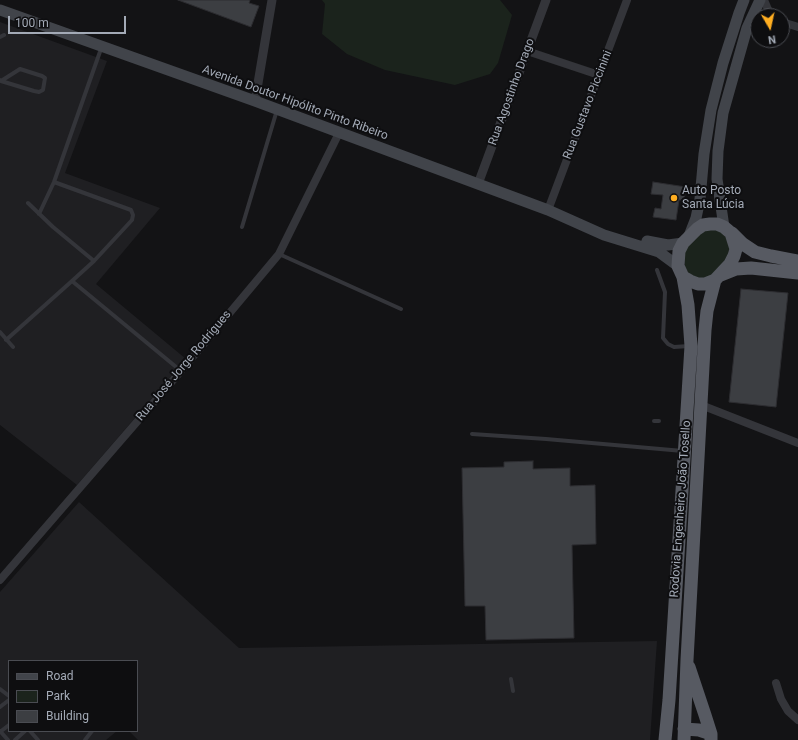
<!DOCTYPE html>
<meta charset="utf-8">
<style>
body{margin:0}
#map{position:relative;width:798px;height:740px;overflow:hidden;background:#131315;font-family:Roboto,sans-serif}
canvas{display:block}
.legend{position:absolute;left:8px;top:660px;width:130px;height:72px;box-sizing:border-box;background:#0e0e10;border:1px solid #4a4c52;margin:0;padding:5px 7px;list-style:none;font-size:12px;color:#a3aab6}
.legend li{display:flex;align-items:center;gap:8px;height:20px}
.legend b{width:20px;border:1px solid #4a4c52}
.north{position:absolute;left:750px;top:8px;width:40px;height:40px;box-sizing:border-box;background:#0e0e10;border:1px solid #4a4c52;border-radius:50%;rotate:171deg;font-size:11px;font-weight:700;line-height:16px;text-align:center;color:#a3aab6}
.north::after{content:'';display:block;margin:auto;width:14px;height:18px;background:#ffae21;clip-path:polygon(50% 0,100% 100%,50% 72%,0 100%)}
.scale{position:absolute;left:8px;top:16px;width:118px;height:18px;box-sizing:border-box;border:2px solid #a3aab6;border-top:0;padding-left:5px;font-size:12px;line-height:14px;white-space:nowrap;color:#a3aab6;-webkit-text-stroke:3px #0e0e10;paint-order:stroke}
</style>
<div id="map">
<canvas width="798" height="740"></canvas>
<ul class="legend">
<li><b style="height:5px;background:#41444a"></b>Road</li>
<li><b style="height:11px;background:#1b231c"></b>Park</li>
<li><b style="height:11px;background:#3c3e42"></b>Building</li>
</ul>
<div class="north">N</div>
<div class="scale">100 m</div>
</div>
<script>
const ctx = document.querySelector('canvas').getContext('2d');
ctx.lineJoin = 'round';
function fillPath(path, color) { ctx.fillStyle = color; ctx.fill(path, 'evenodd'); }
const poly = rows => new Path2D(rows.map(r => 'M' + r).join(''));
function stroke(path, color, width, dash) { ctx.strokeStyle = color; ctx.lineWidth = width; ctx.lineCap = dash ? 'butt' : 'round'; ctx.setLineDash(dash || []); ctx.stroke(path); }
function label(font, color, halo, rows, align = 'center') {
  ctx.font = font + ' Roboto,sans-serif'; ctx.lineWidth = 4; ctx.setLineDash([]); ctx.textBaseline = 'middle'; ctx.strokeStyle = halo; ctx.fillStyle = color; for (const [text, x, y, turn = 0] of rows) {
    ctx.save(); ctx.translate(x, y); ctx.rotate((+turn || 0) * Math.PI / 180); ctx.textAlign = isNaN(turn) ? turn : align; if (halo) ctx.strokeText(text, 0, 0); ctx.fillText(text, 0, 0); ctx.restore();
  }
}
const built = poly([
 [0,22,107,61,65,173,160,208,96,284,186,359,77,485,0,425],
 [79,502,239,648,657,641,650,740,138,740,129,731,137,731,137,661,9,661,9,731,117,731,106,740,0,740,0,592]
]);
const green = poly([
 [322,0,500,0,512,15,498,63,490,74,455,85,385,70,347,54,322,34,325,4],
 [715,229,722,232,730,242,728,257,712,275,706,278,697,278,689,274,685,268,684,251,698,234,706,230]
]);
const building = poly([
 [178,0,250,0,249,3,259,6,251,27,178,0],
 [653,182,686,187,684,200,679,200,676,220,653,217,655,208,661,209,663,195,651,194,653,182],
 [741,289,788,293,776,407,729,402,741,289],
 [533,461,533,469,570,468,570,486,595,485,596,544,572,545,574,638,486,640,485,606,465,606,462,468,504,467,504,462,533,461]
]);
const service = poly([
 [0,37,4,35],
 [0,80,1,81,34,91,39,92,43,90,45,78,42,76,20,69,1,81],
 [54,182,131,210,133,215,132,220,120,233,94,261,72,281],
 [28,203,53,227,94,261],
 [39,214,54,182,102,46],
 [242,227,277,110],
 [279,254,401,309],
 [657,270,665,292,663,338,668,344,674,347,689,346],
 [0,332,13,347],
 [6,340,72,281,181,371],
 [654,421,659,421],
 [472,434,546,439,683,451],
 [511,679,513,691],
 [0,689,9,696],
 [0,707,9,700],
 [0,731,8,740],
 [30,731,38,740],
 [0,732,9,725],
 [15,740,25,731],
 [85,740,92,731]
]);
const minor = poly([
 [764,0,770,14,772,16],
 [782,22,798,27],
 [747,28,758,23],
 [527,51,599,75],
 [548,210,627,0],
 [701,405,798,443],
 [0,580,181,371,279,254,339,133],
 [776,683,781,699,788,711,798,720]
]);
const tertiary = poly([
 [255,101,272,0],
 [478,184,546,0]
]);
const secondary = poly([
 [0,10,255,101,548,210,604,235,659,252,678,266],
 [724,227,717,179,718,151,723,113,747,28,760,0],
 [689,236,696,218,700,199,704,154,711,110,723,63,739,13,744,0],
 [647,241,668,245,683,243]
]);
const trunk = poly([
 [710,224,717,224,724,227,731,233,736,249,734,256,730,264,715,280,705,284,698,284,690,281,683,277,678,266,679,251,683,243,697,229,703,225,710,224],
 [732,233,743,244,755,252,771,256,798,261],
 [721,275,736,269,751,268,798,273],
 [689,667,705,715,711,734,711,740],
 [684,729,699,730,711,734],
 [665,740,669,700,691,346,688,305,683,277],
 [684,740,687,660,705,330,707,311,715,280]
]);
const markers = [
 [674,198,4,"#ffae21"]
];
const streetNames = [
 ["Rua Agostinho Drago",512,92,-70],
 ["Avenida Doutor Hipólito Pinto Ribeiro",295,103,20],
 ["Rua Gustavo Piccinini",588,105,-69],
 ["Rua José Jorge Rodrigues",184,366,-50],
 ["Rodovia Engenheiro João Tosello",681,509,-86]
];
const poiNames = [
 ["Auto Posto",682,191],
 ["Santa Lúcia",682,205]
];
fillPath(built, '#1f1f22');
fillPath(green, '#1b231c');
fillPath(building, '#3c3e42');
stroke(building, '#2d2d31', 1);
stroke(service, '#34353a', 4);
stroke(minor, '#34353a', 8);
stroke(tertiary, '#34353a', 9);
stroke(secondary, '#41444a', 11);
stroke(trunk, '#575a62', 13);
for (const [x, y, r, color] of markers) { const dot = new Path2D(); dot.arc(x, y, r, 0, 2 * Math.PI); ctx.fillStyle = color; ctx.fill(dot); stroke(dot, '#0e0e10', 1.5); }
label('12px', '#a3aab6', '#0e0e10', streetNames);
label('12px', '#a3aab6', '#0e0e10', poiNames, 'left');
</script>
